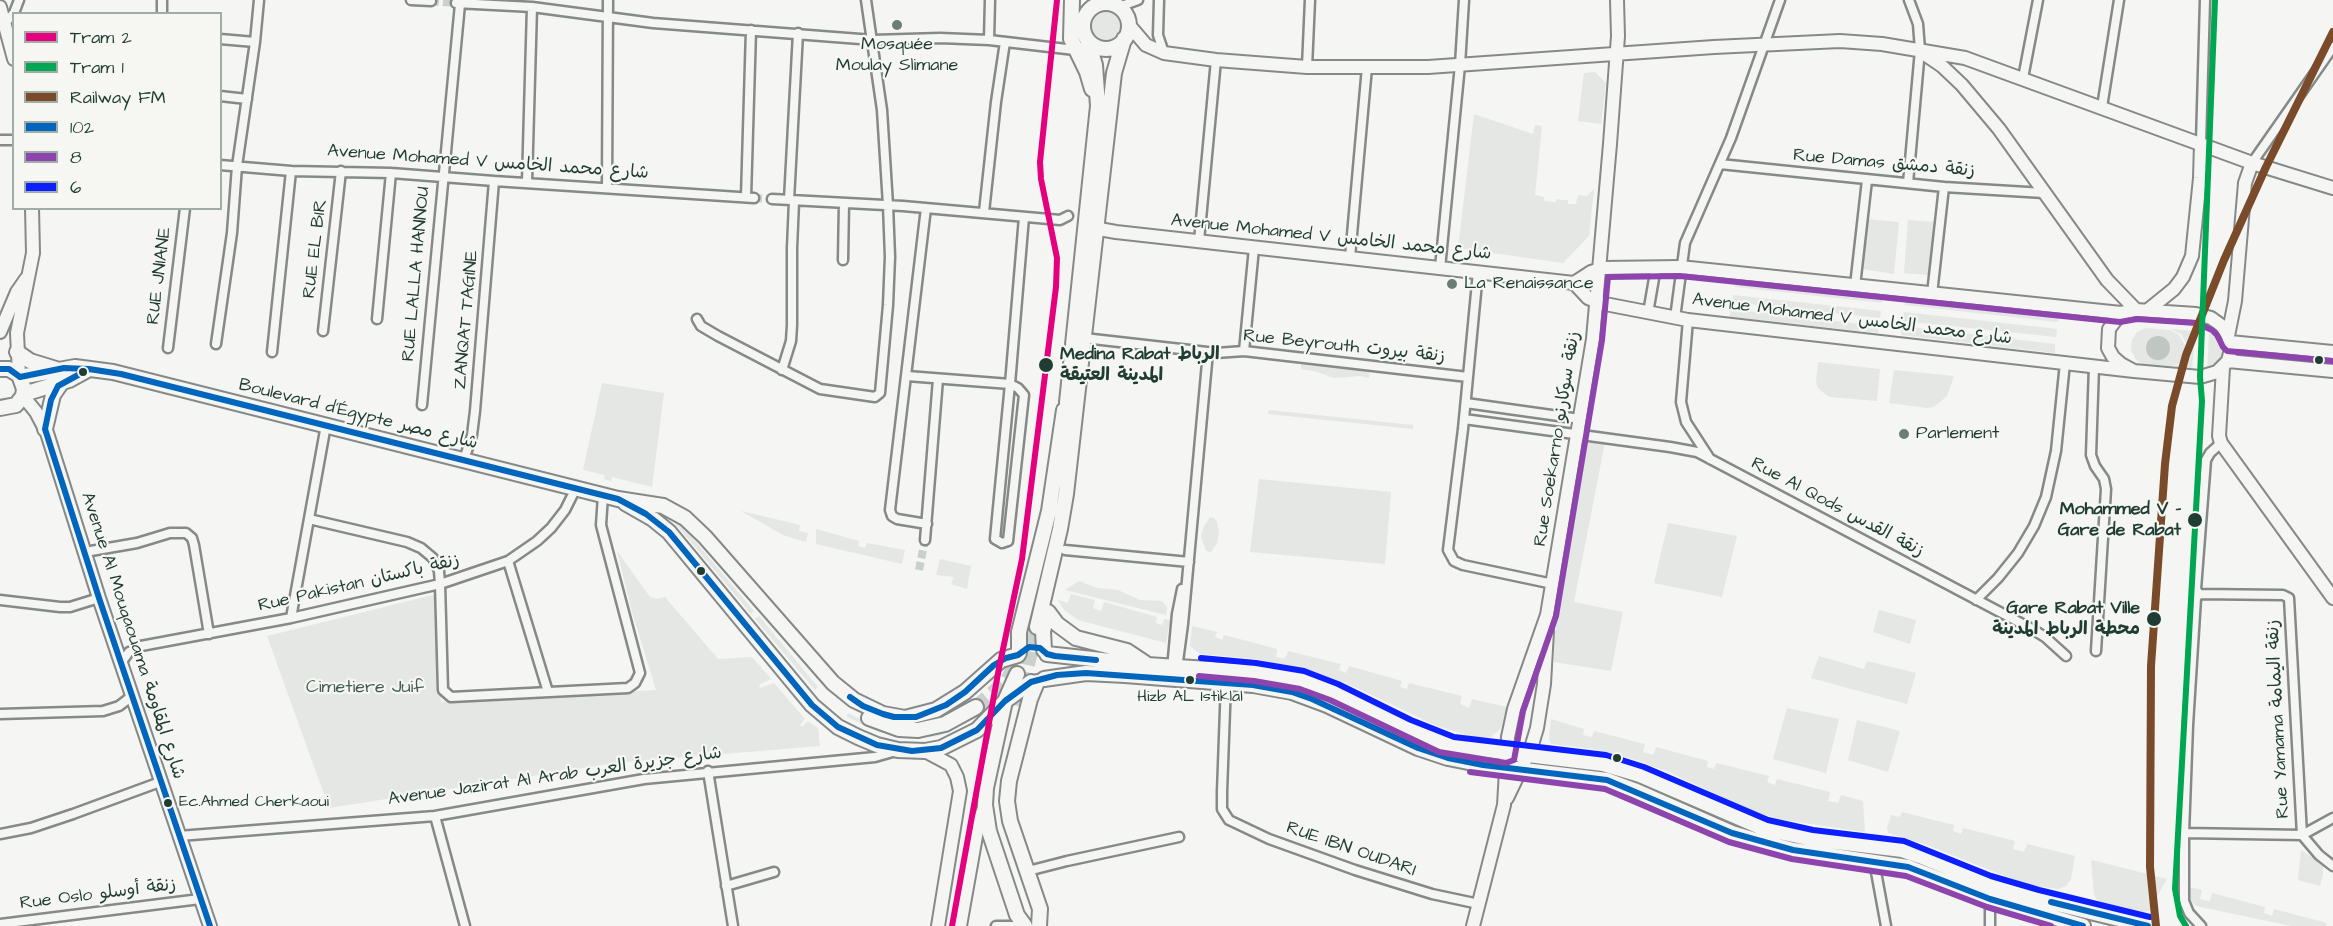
<!DOCTYPE html>
<meta charset="utf-8">
<style>
body{margin:0}
#map{position:relative;width:2333px;height:926px;overflow:hidden;background:#f5f5f3;font-family:"Architects Daughter",sans-serif}
canvas{display:block}
.legend{position:absolute;left:12px;top:12px;width:210px;height:198px;box-sizing:border-box;background:#f6f6f2;border:2px solid #a0aca6;margin:0;padding:8px 10px;list-style:none;font-size:18px;color:#1f3d34}
.legend li{display:flex;align-items:center;gap:12px;height:30px}
.legend b{width:30px;border:2px solid #a0aca6}
</style>
<div id="map">
<canvas width="2333" height="926"></canvas>
<ul class="legend">
<li><b style="height:8px;background:#e5007d"></b>Tram 2</li>
<li><b style="height:8px;background:#00a651"></b>Tram 1</li>
<li><b style="height:8px;background:#7a4b2a"></b>Railway FM</li>
<li><b style="height:8px;background:#0065bd"></b>102</li>
<li><b style="height:8px;background:#8e44ad"></b>8</li>
<li><b style="height:8px;background:#0c20ff"></b>6</li>
</ul>
</div>
<script>
const ctx = document.querySelector('canvas').getContext('2d');
ctx.lineJoin = 'round';
function fillPath(path, color) { ctx.fillStyle = color; ctx.fill(path, 'evenodd'); }
const poly = rows => new Path2D(rows.map(r => 'M' + r).join(''));
function stroke(path, color, width, dash) { ctx.strokeStyle = color; ctx.lineWidth = width; ctx.lineCap = dash ? 'butt' : 'round'; ctx.setLineDash(dash || []); ctx.stroke(path); }
function label(font, color, halo, rows, align = 'center') {
  ctx.font = font + ' "Architects Daughter","Playpen Sans Arabic",sans-serif'; ctx.lineWidth = 4.5; ctx.setLineDash([]); ctx.textBaseline = 'middle'; ctx.strokeStyle = halo; ctx.fillStyle = color; for (const [text, x, y, turn = 0] of rows) {
    ctx.save(); ctx.translate(x, y); ctx.rotate((+turn || 0) * Math.PI / 180); ctx.textAlign = isNaN(turn) ? turn : align; if (halo) ctx.strokeText(text, 0, 0); ctx.fillText(text, 0, 0); ctx.restore();
  }
}
const green = poly([
 '1089 26a16 16 0 1 1 32 0a16 16 0 1 1-32 0Z',
 [1595,72,1606,83,1601,124,1578,121,1584,73],
 [1474,114,1533,134,1535,125,1542,126,1535,195,1544,197,1544,201,1556,202,1556,199,1562,200,1568,200,1568,204,1576,204,1578,195,1587,196,1594,189,1589,236,1563,263,1458,248],
 [1867,219,1899,222,1894,274,1862,269],
 [1908,220,1934,222,1929,275,1904,273],
 [1736,280,1883,296,1882,303,1735,287],
 [1733,295,1881,311,1880,318,1732,302],
 [1906,298,2059,315,2058,322,1905,305],
 [1730,309,1879,326,1878,333,1730,317],
 [1904,312,2057,329,2056,337,1903,321],
 [1902,326,2055,344,2055,353,1901,335],
 [2146,328,2170,330,2179,335,2186,347,2184,357,2180,363,2170,367,2145,365,2136,360,2131,350,2132,340,2137,332],
 [2171,329,2195,331,2192,371,2170,369,2183,362,2188,347,2181,334],
 [2209,332,2219,338,2223,346,2223,354,2218,365,2207,370],
 [1818,362,1880,369,1877,401,1830,397,1825,394,1818,388,1816,382],
 [1301,364,1370,371,1369,378,1360,376,1334,378,1314,371,1301,369],
 [1894,370,1954,376,1947,396,1934,407,1927,408,1889,403],
 [602,383,664,393,652,487,612,477,611,481,604,479,605,475,583,470],
 [1269,410,1413,425,1413,429,1268,414],
 [1580,436,1605,442,1574,602,1623,612,1611,671,1554,662,1552,613],
 [1259,479,1391,492,1385,564,1250,552],
 [741,511,800,525,799,531,808,533,806,542,783,535],
 [672,517,681,524,754,611,751,614,674,522],
 [1210,517,1214,518,1217,522,1219,533,1217,543,1211,552,1206,551,1201,536,1204,526],
 [1668,523,1737,536,1722,597,1654,583],
 [816,529,859,541,858,546,865,548,867,543,905,550,902,564,816,544],
 [617,551,650,597,658,599,665,597,718,659,752,657,771,679,759,685,760,688,774,683,805,719,800,725,802,727,808,721,818,728,820,746,615,763,329,808,267,636,437,594,441,702,656,690,632,612],
 [940,559,971,566,967,589,951,584,954,577,936,575],
 [1079,581,1097,588,1118,590,1140,600,1162,601,1167,607,1166,615,1065,590],
 [1071,594,1095,600,1093,608,1101,611,1104,602,1157,617,1156,623,1162,625,1164,619,1170,620,1166,643,1078,620,1064,610,1058,600,1068,603],
 [1879,610,1916,620,1910,644,1873,632],
 [759,616,818,687,815,690,755,619],
 [1192,626,1217,632,1215,637,1222,640,1224,635,1277,649,1276,657,1285,659,1288,651,1341,664,1339,670,1346,673,1349,666,1402,681,1400,687,1407,689,1409,683,1462,696,1460,704,1469,708,1472,699,1507,707,1501,728,1491,737,1477,738,1437,726,1346,683,1315,672,1256,659,1200,654,1190,646],
 [1819,656,1864,669,1867,661,1916,673,1907,704,1811,678],
 [1787,708,1839,719,1826,773,1773,759],
 [848,713,869,724,896,731,973,716,974,719,939,736,910,739,878,732,847,717],
 [1551,719,1584,729,1583,735,1592,737,1594,731,1645,744,1643,752,1653,755,1656,747,1708,761,1707,767,1714,769,1716,763,1769,776,1767,782,1775,785,1777,779,1830,792,1828,801,1838,803,1841,795,1863,801,1865,832,1778,819,1748,809,1669,772,1633,759,1594,749,1551,744,1549,739],
 [1857,720,1900,731,1888,772,1848,760],
 [1902,812,1954,825,1953,831,1961,834,1963,828,2015,841,2013,849,2024,852,2027,844,2075,856,2071,879,2066,886,2058,889,2025,884,1927,845,1888,833,1887,828,1891,815,1900,817],
 [2301,850,2323,864,2323,874,2320,886,2298,880],
 [2091,860,2100,862,2167,879,2149,911,2142,912,2101,902,2096,899,2094,894],
 [2189,887,2202,890,2200,899,2210,901,2212,893,2265,907,2264,913,2272,916,2274,909,2327,923,2326,926,2291,926,2196,906,2189,899]
]);
const water = poly([
 '2146 348a12 12 0 1 1 24 0a12 12 0 1 1-24 0Z'
]);
const streetTunnel = poly([
 [431,1,456,3],
 [754,198,772,199],
 [919,570,925,540]
]);
const primaryTunnel = poly([
 [1018,706,1037,627],
 [976,707,1008,679,1022,647]
]);
const street = poly([
 [411,0,431,1],
 [1159,0,1158,35,1164,53],
 [456,3,532,7,653,23,873,40,940,38,989,40,1075,50],
 [1119,7,1138,0],
 [162,14,162,0],
 [5,23,14,13,19,0],
 [220,39,255,42],
 [989,40,990,0],
 [1307,67,1310,0],
 [2023,78,2038,0],
 [220,96,247,99],
 [2102,107,2119,0],
 [0,140,14,140],
 [2201,143,2205,0],
 [2252,163,2333,47],
 [1720,164,1944,187,2044,193],
 [220,165,291,171,391,173,494,181,754,198],
 [527,182,532,7],
 [1908,183,1920,50,1918,24,1909,0],
 [607,188,608,0],
 [746,197,751,30],
 [772,199,903,206,1049,219,1060,220,1068,216],
 [789,200,798,33],
 [926,208,890,510,892,516,897,519,927,524],
 [984,212,996,102,1005,42],
 [1199,241,1216,60],
 [1350,257,1367,67],
 [843,260,844,203],
 [1440,268,1460,65,1464,0],
 [1478,272,1463,429,1448,550,1454,561,1463,565,1553,584],
 [1855,286,1867,180],
 [1932,294,1944,187],
 [1648,313,1656,267],
 [1675,318,1685,243,1731,138,1780,0],
 [377,319,391,173],
 [697,319,701,326,718,336,820,389,875,397,880,393,888,305,890,257,888,205,882,110,866,0],
 [1688,320,1681,402,1686,422,1710,459],
 [323,331,341,171],
 [1084,338,1216,353,1244,351,1468,377],
 [216,344,232,233,237,166,255,42,259,0],
 [168,348,185,208],
 [1244,351,1254,248],
 [272,352,291,171],
 [2094,366,2091,455,2095,466,2104,479,2106,489,2096,651],
 [782,370,791,341,792,325,792,248,794,201],
 [907,376,1010,384,1024,217],
 [1010,384,1018,388,1024,395,1008,541,1002,543,995,539,1010,384],
 [1466,403,1580,419],
 [422,405,460,4],
 [1464,419,1670,447,1697,452,2032,629,2045,637,2066,656],
 [464,460,472,435,475,411,494,181],
 [309,519,407,542,421,548,433,558,439,571,440,584,443,690,451,697,628,688,635,683,640,673,601,525,603,495],
 [925,540,938,379],
 [1065,550,1189,562],
 [85,552,137,543,170,533,186,533,192,538,194,545,209,634],
 [508,561,548,692],
 [2199,594,2283,595,2289,598,2302,835],
 [0,600,60,607,70,607,99,598],
 [1976,600,1998,578,2018,553,2034,526,2046,497,2056,451,2065,363],
 [291,618,326,425],
 [121,663,129,652,141,646,291,618,440,584,508,561,537,541,551,528,565,510,576,488],
 [1172,669,1177,614,1182,589],
 [1177,669,1183,624,1208,352],
 [1226,682,1222,792,1222,809,1229,820,1269,839,1355,870,1432,894,1479,904],
 [0,714,103,711,119,706,132,696],
 [708,771,733,926],
 [435,816,465,926],
 [2184,833,2302,835,2333,818],
 [0,834,31,828,73,814,160,782],
 [2302,835,2319,855,2333,866],
 [179,836,435,816,644,779,875,757,896,751],
 [1874,861,1886,926],
 [1028,871,1067,861,1179,837],
 [726,886,774,872],
 [1990,899,1990,926],
 [0,924,200,899],
 [996,926,1017,926],
 [2201,926,2189,913,2184,901,2184,833,2188,725,2196,598,2199,594,2196,589,2206,460,2210,453,2221,443]
]);
const secondary = poly([
 [0,7,14,59],
 [1128,24,1146,45,1164,53,1216,60,1307,67,1428,67,1714,47,1840,41,1882,44,1965,58,2252,163,2333,188],
 [1923,53,1942,66,1962,85,1999,129,2107,280,2136,310],
 [1088,227,1116,232,1574,283,1591,272,1604,268,1680,267,2121,313],
 [1574,283,1588,298,1600,303,1688,320,2134,371],
 [2136,310,2196,314,2211,318,2222,326,2228,336,2231,349,2228,361,2217,372,2200,377,2134,371,2121,364,2113,357,2108,348,2109,329,2121,313,2136,310],
 [2148,310,2174,289,2183,277,2192,256,2200,178,2201,143],
 [0,332,17,292,26,279],
 [2228,336,2235,301,2245,183,2252,163],
 [2230,342,2333,352],
 [2228,361,2333,371],
 [2223,368,2219,436,2221,443,2333,598],
 [19,375,17,333,33,253,32,208],
 [23,396,36,412,47,433,99,598,210,926],
 [925,751,951,765,957,777,960,791,938,926],
 [1507,798,1531,748,1537,728,1544,684,1547,631],
 [960,926,978,825,985,805],
 [1473,926,1504,805,1508,737,1514,709,1547,615,1593,339,1610,144,1618,36,1617,0]
]);
const primary = poly([
 [1072,0,1071,39,1087,72,1092,89],
 '1083 26a23 23 0 1 1 46 0a23 23 0 1 1-46 0Z',
 [17,352,30,361,56,369],
 [0,369,9,369,19,375,24,389,23,396,16,405,0,408],
 [20,377,75,367,113,372,618,499,663,506,685,518,705,537,833,683,854,700,883,714,905,718,936,710,965,692,1001,660,1018,655],
 [24,394,69,380,89,369],
 [1067,421,1067,402,1098,106,1095,65,1087,39],
 [45,429,53,395,62,382],
 [625,503,653,519,669,532,812,705,838,727,858,737,877,745,898,750,925,751,941,748,977,730,1005,701,1031,682],
 [1048,612,1057,624,1076,638,1127,651,1145,663],
 [1037,627,1060,529,1066,494,1114,73,1124,39],
 [1044,650,1043,631,1047,616],
 [1019,653,1019,632,1049,511,1064,410],
 [1047,654,1147,665,1255,672,1302,680,1334,692,1407,728,1452,746,1603,764,1640,775,1765,829,1812,839,1902,850,1920,856,1988,884,2037,899,2148,926],
 [1017,674,1005,701,986,788,985,805,989,831,1017,915,1025,926],
 [1044,679,1086,673,1125,675,1253,685,1292,692,1327,705,1418,748,1448,758,1483,765,1607,780,1634,790,1732,833,1755,840,1793,850,1908,867,1990,899,2083,926],
 [1037,682,1030,699,1009,781,1007,801,1010,821,1040,909,1039,926],
 [869,718,899,729,918,730,945,724,976,707]
]);
const bus1 = poly([
 [0,369,9,369,20,377,64,368,89,369],
 [850,697,863,706,883,714,894,717,916,717,946,705,965,692,994,665,1006,658,1018,655,1029,647,1040,648,1047,654,1055,656,1096,660],
 [2051,902,2148,926],
 [210,926,99,598,45,429,51,400,58,386,89,369,121,374,618,499,646,514,669,532,812,705,838,727,877,745,912,751,941,748,977,730,1005,701,1031,682,1057,675,1086,673,1253,685,1292,692,1312,699,1418,748,1448,758,1483,765,1607,780,1732,833,1793,850,1908,867,1990,899,2083,926]
]);
const bus2 = poly([
 [1199,676,1254,681,1300,689,1330,700,1439,752,1506,763,1514,760,1523,711,1556,616,1602,340,1608,277,1680,276,2120,322,2137,319,2196,323,2212,330,2217,335,2223,347,2227,351,2332,361],
 [1470,772,1605,789,1729,842,1792,859,1906,876,1987,907,2051,926]
]);
const bus3 = poly([
 [1201,658,1256,663,1304,671,1338,684,1411,720,1454,737,1606,755,1644,767,1768,820,1813,830,1904,841,1991,876,2039,890,2150,917]
]);
const rail1 = poly([
 [2156,926,2150,867,2151,666,2165,464,2172,406,2186,355,2224,260,2266,167,2333,32]
]);
const tram1 = poly([
 [952,926,999,668,1022,559,1056,287,1057,258,1041,179,1040,162,1057,0]
]);
const tram2 = poly([
 [2186,926,2180,916,2175,889,2202,401,2200,377,2215,0]
]);
const markers = [
 [897,25,6,"#6a7d77"],
 [1452,284,6,"#6a7d77"],
 [2319,360,5,"#1f3d34"],
 [1046,365,8,"#1f3d34"],
 [83,372,5,"#1f3d34"],
 [1904,434,6,"#6a7d77"],
 [2195,520,8,"#1f3d34"],
 [701,571,5,"#1f3d34"],
 [2154,619,8,"#1f3d34"],
 [1190,680,5,"#1f3d34"],
 [1617,758,5,"#1f3d34"],
 [168,803,5,"#1f3d34"]
];
const busNames = [
 ["Hizb AL Istiklal",1190,698],
 ["Ec.Ahmed Cherkaoui",179,803,"left"]
];
const poiNames = [
 ["Mosquée",897,45,"center"],
 ["Moulay Slimane",897,66,"center"],
 ["La Renaissance",1464,284],
 ["Parlement",1916,434]
];
const streetNames = [
 ["Avenue Mohamed V شارع محمد الخامس",488,163,4],
 ["Rue Damas زنقة دمشق",1884,164,5],
 ["Avenue Mohamed V شارع محمد الخامس",1331,238,6],
 ["RUE EL BIR",316,249,-83],
 ["RUE LALLA HANNOU",417,274,-85],
 ["RUE JNIANE",160,276,-83],
 ["ZANQAT TAGINE",467,320,-85],
 ["Avenue Mohamed V شارع محمد الخامس",1852,320,7],
 ["Rue Beyrouth زنقة بيروت",1344,347,6],
 ["Boulevard d'Égypte شارع مصر",358,415,14],
 ["Rue Soekarno زنقة سوكارنو",1558,439,-81],
 ["Rue Al Qods زنقة القدس",1837,508,28],
 ["Rue Pakistan زنقة باكستان",359,584,-13],
 ["Avenue Al Mouqaouama شارع المقاومة",132,636,72],
 ["Rue Yamama زنقة اليمامة",2279,719,-93],
 ["Avenue Jazirat Al Arab شارع جزيرة العرب",555,777,-8],
 ["RUE IBN OUDARI",1351,850,19],
 ["Rue Oslo زنقة أوسلو",98,895,-7]
];
const stopNames = [
 ["Medina Rabat الرباط",1060,355,"left"],
 ["المدينة العتيقة",1060,376,"left"],
 ["Mohammed V -",2181,510],
 ["Gare de Rabat",2181,531],
 ["Gare Rabat Ville",2140,609],
 ["محطة الرباط المدينة",2140,630]
];
const parkNames = [
 ["Cimetiere Juif",365,688]
];
fillPath(green, '#e4e7e3');
fillPath(water, '#c0c7c3');
stroke(streetTunnel, '#cad0cd', 8, [8, 4]);
stroke(primaryTunnel, '#cad0cd', 14, [14, 7]);
stroke(street, '#858a88', 13);
stroke(secondary, '#858a88', 16);
stroke(primary, '#858a88', 18);
stroke(street, '#f5f5f3', 8);
stroke(secondary, '#f5f5f3', 12);
stroke(primary, '#f5f5f3', 14);
stroke(bus1, '#0065bd', 6);
stroke(bus2, '#8e44ad', 6);
stroke(bus3, '#0c20ff', 6);
stroke(rail1, '#7a4b2a', 8);
stroke(tram1, '#e5007d', 6);
stroke(tram2, '#00a651', 6);
for (const [x, y, r, color] of markers) { const dot = new Path2D(); dot.arc(x, y, r, 0, 2 * Math.PI); ctx.fillStyle = color; ctx.fill(dot); stroke(dot, '#f6f6f2', 2); }
label('16px', '#1f3d34', '#f6f6f2', busNames);
label('18px', '#1f3d34', '#f6f6f2', poiNames, 'left');
label('18px', '#1f3d34', '#f6f6f2', streetNames);
label('bold 18px', '#1f3d34', '#f6f6f2', stopNames, 'right');
label('18px', '#445d54', '#f6f6f2', parkNames);
</script>
